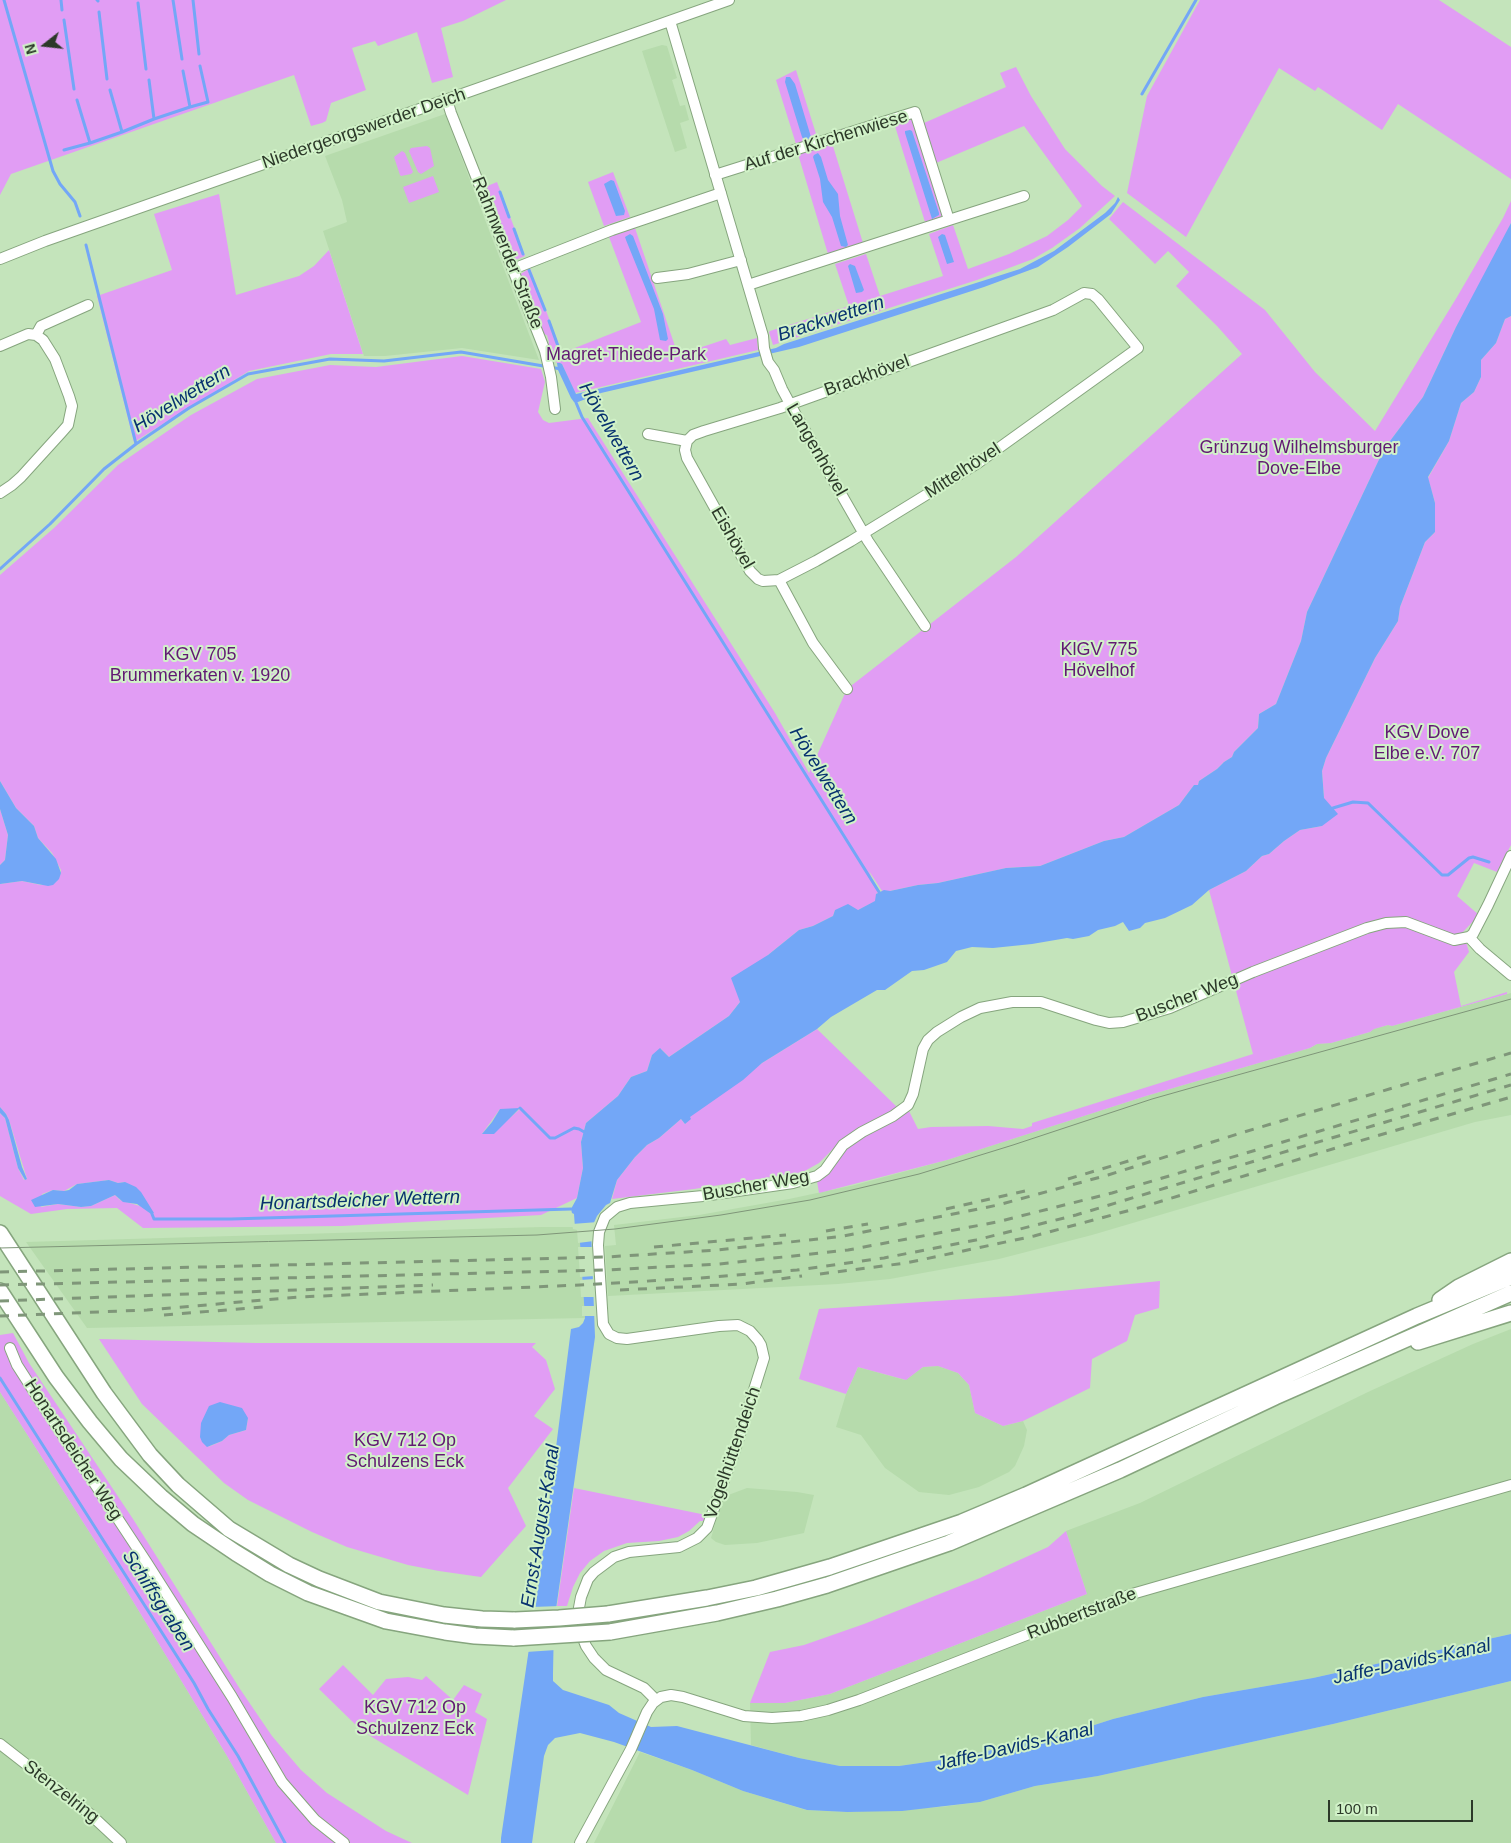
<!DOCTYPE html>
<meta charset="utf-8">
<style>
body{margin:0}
#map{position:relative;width:1511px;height:1843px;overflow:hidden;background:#c4e4bb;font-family:Arial,sans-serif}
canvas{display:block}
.north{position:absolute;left:20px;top:20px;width:50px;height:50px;-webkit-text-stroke:4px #d1f2c8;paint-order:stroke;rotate:254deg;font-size:14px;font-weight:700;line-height:20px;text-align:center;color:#2c3929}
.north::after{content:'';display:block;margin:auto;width:18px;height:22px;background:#2c3929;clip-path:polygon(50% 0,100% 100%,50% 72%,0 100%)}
.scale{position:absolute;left:1328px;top:1800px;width:145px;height:22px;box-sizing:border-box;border:2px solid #2c3929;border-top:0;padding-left:6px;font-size:15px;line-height:18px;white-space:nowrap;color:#2c3929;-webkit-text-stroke:4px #d1f2c8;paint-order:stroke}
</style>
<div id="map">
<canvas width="1511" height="1843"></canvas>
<div class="north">N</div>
<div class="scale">100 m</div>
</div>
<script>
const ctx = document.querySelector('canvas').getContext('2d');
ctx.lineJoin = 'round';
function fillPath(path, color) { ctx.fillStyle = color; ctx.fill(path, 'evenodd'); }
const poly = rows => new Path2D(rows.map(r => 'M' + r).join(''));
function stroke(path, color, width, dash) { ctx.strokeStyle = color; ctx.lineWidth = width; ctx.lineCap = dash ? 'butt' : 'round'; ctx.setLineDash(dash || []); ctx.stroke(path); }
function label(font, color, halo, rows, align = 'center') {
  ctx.font = font + ' Arial,sans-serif'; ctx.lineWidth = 4; ctx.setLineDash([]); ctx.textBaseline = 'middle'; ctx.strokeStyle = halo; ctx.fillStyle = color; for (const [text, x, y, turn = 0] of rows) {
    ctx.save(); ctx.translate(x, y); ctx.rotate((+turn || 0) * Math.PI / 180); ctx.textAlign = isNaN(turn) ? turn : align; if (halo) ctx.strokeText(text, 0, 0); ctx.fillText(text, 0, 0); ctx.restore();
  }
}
const built = poly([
 [662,45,667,46,677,78,672,80,680,106,685,105,689,120,680,123,687,148,675,152,642,51],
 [445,114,487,225,539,360,462,348,385,356,364,356,323,231,347,222,342,200,325,156],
 [1511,993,1511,1115,1475,1122,1092,1235,999,1259,890,1279,838,1284,608,1296,605,1246,616,1245,614,1225,699,1215,789,1199,855,1185,947,1160,1146,1096,1310,1048,1317,1044,1331,1043,1370,1032,1373,1029,1388,1025,1392,1026],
 [542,1227,579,1227,585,1318,87,1328,26,1242],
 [1511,1329,1511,1634,1313,1678,1203,1697,1113,1719,1060,1736,948,1759,899,1766,840,1766,799,1758,751,1745,750,1703,785,1703,830,1694,1087,1594,1066,1531,1140,1503,1368,1392,1473,1344],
 [938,1366,958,1373,969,1385,975,1413,1003,1426,1023,1421,1027,1430,1024,1446,1015,1466,1009,1472,979,1487,949,1495,919,1492,885,1468,861,1435,836,1427,846,1394,858,1367,905,1380,923,1367],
 [0,1392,120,1580,227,1756,276,1843,0,1843],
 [747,1488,797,1492,814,1495,804,1533,757,1543,725,1545,716,1542,711,1538,723,1497],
 [1511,1681,1511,1843,594,1843,640,1752,692,1770,743,1791,806,1810,847,1812,941,1807,980,1802,1035,1786,1098,1776,1333,1724]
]);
const green = poly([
 [0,0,506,0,463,21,441,28,453,77,432,83,417,32,378,46,375,41,352,48,366,90,331,103,326,121,322,123,311,126,294,75,11,174,0,195],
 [1200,0,1439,0,1511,47,1511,179,1398,104,1382,130,1318,87,1315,91,1279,68,1186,237,1127,193,1147,96],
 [1016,67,1031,96,1065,149,1102,186,1115,196,1080,228,1052,248,1033,259,977,280,773,345,769,332,770,331,849,306,835,264,866,254,880,296,943,276,929,234,953,225,968,269,1009,254,1047,236,1068,220,1082,206,1024,126,936,163,924,123,1006,87,1000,73],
 [796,70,817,137,796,144,776,80],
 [912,118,943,216,925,222,894,123],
 [832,143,863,243,828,254,798,154],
 [427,146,430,148,434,166,421,174,418,172,409,151,411,148],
 [402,151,405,153,413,172,411,174,401,176,400,175,394,157],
 [613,172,630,217,604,226,588,182],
 [433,176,439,192,409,203,403,187],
 [497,182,525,256,513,261,510,252,512,248,509,241,506,240,495,212,497,209,494,202,491,201,485,187],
 [219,194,236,295,299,276,314,266,329,250,363,354,331,354,249,371,134,442,97,296,172,270,154,214],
 [1511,201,1511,223,1499,249,1456,327,1423,397,1384,449,1307,612,1301,641,1276,704,1259,714,1258,728,1234,752,1232,757,1224,762,1217,769,1199,781,1198,786,1194,785,1179,805,1124,837,1104,841,1040,866,1006,868,938,883,918,885,890,891,882,891,869,871,878,893,876,894,876,901,858,910,835,910,833,916,813,926,799,930,768,955,740,1002,729,1016,669,1057,661,1049,652,1055,647,1071,631,1077,618,1096,586,1123,581,1142,583,1168,577,1198,541,1215,342,1226,143,1228,117,1208,67,1209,31,1214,0,1196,0,1113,5,1118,18,1168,24,1180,27,1179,9,1120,6,1114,0,1107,0,884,22,881,41,885,56,882,61,873,61,870,52,853,38,838,34,826,16,808,0,781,0,575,54,528,118,465,191,415,257,379,330,365,376,367,462,356,541,369,545,382,538,412,543,420,549,423,588,418,775,713,809,773,847,689,1016,557,1242,354,1217,326,1176,286,1189,272,1168,251,1155,264,1109,219,1123,202,1265,310,1315,372,1375,431,1457,297,1503,218],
 [500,1109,520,1109,506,1121,482,1134],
 [109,1180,118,1183,125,1182,151,1214,143,1207,120,1200,115,1195,91,1206,81,1207,58,1204,41,1207,42,1194,53,1190,64,1191,77,1184],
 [635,228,678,355,726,339,730,345,757,338,758,350,575,393,562,364,557,363,550,354,547,346,549,342,547,335,542,334,533,309,534,304,531,298,527,296,519,275,530,268,562,353,641,322,609,237],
 [1511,316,1511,845,1497,872,1474,863,1457,896,1479,915,1463,932,1469,952,1454,972,1461,1006,1507,992,1507,994,1392,1026,1388,1025,1374,1029,1370,1032,1331,1043,1317,1044,1310,1048,1146,1096,947,1160,819,1193,817,1181,824,1176,848,1144,909,1111,918,1129,931,1127,988,1126,1023,1129,1032,1126,1032,1123,1253,1054,1209,890,1246,871,1262,856,1269,854,1284,841,1300,830,1322,826,1324,798,1322,771,1326,758,1375,658,1398,621,1400,607,1425,542,1435,532,1435,503,1428,478,1449,441,1461,403,1474,392,1481,377,1481,360,1496,343,1505,319],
 [0,809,8,835,5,860,0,865],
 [817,1029,898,1108,839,1143,819,1163,803,1172,694,1189,612,1199,617,1180,635,1157,647,1145,659,1138,681,1119,685,1124,689,1117,762,1063],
 [1160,1281,1159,1308,1135,1315,1127,1341,1092,1359,1090,1388,1023,1421,1003,1426,975,1413,969,1385,958,1373,938,1366,923,1367,906,1380,858,1367,846,1394,799,1379,819,1309,1011,1296],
 [13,1333,29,1363,133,1519,240,1689,272,1736,301,1770,327,1793,386,1831,412,1843,276,1843,227,1756,120,1580,0,1392,0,1335],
 [99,1339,256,1343,536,1343,532,1347,546,1360,555,1389,534,1416,553,1429,508,1488,526,1526,481,1577,439,1571,408,1565,347,1547,312,1532,248,1500,224,1483,142,1404],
 [248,1418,246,1430,229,1435,222,1441,208,1447],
 [574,1488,706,1515,703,1521,700,1521,689,1531,678,1537,659,1541,627,1543,604,1551,590,1561,580,1573,573,1587,567,1606,557,1606],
 [1066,1531,1087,1594,830,1694,785,1703,750,1703,770,1652,804,1645,864,1624,980,1578,1048,1547],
 [343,1665,373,1695,386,1679,408,1677,422,1680,426,1676,453,1700,464,1685,482,1694,475,1712,487,1719,468,1795,362,1731,319,1689]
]);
const water = poly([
 [786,77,790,77,795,84,811,137,807,140,804,140,802,137,785,82],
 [910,130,912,131,939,213,939,215,932,219,905,133,905,131],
 [818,153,821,157,828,180,838,194,840,216,848,245,846,247,841,246,832,217,823,202,820,179,813,157,814,155],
 [611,180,614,181,625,211,624,215,616,216,604,184],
 [1118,197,1120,200,1111,214,1068,247,1038,267,984,287,799,347,601,393,578,402,574,402,571,398,558,370,557,363,560,363,562,364,576,394,776,348,784,344,1020,269,1054,251,1105,213,1115,203],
 [1511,223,1511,316,1505,319,1496,343,1481,360,1481,377,1474,392,1461,403,1449,441,1428,477,1435,503,1435,532,1425,542,1400,607,1398,621,1375,658,1326,758,1322,771,1324,798,1338,814,1322,826,1300,830,1284,841,1269,854,1262,856,1246,871,1209,890,1192,905,1165,918,1145,923,1140,928,1129,931,1123,922,1115,926,1098,930,1089,936,1073,939,1067,938,1032,944,993,948,972,947,956,951,947,962,924,970,912,971,885,990,877,990,831,1017,817,1029,762,1063,743,1080,690,1117,691,1119,685,1124,681,1119,659,1138,647,1145,635,1157,617,1180,610,1203,606,1205,597,1216,591,1229,595,1337,554,1623,553,1673,553,1681,563,1690,609,1705,619,1713,651,1727,677,1726,799,1758,840,1766,899,1766,948,1759,1060,1736,1113,1719,1203,1697,1313,1678,1511,1634,1511,1681,1333,1724,1098,1776,1035,1786,980,1802,902,1811,847,1812,807,1810,743,1791,692,1770,614,1742,580,1733,555,1738,548,1745,544,1756,532,1843,501,1843,501,1838,540,1574,571,1329,579,1327,583,1323,585,1318,579,1228,575,1228,574,1214,572,1213,571,1209,577,1198,583,1168,581,1142,586,1123,618,1096,631,1077,647,1071,652,1055,660,1048,669,1057,729,1016,740,1002,731,978,768,955,799,930,813,926,833,916,835,910,848,904,858,910,875,901,876,894,884,890,890,891,918,885,938,883,1006,868,1040,866,1104,841,1124,837,1179,805,1194,785,1198,785,1199,781,1217,769,1224,762,1232,757,1234,752,1258,728,1259,714,1276,704,1301,641,1307,612,1384,449,1423,397,1456,327],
 [630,234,633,236,663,314,668,339,666,341,660,340,654,309,626,240,625,237],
 [942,234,945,235,954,262,947,264,938,237],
 [850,264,855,266,864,290,862,292,856,293,848,266],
 [0,781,16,808,34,826,38,838,56,859,61,873,59,879,53,885,48,886,22,881,0,884,0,865,5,860,8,835,0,809],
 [0,1107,6,1114,9,1120,22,1167,27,1179,25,1180,18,1168,5,1118,0,1113],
 [520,1108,494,1134,482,1134,492,1122,500,1109],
 [109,1180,118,1183,125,1182,136,1187,141,1192,154,1213,151,1214,137,1204,123,1202,115,1195,91,1206,81,1207,58,1204,35,1207,31,1200,53,1190,64,1191,69,1190,77,1184],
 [220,1402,242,1408,248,1418,246,1430,229,1435,222,1441,207,1447,202,1442,200,1437,201,1423,209,1406]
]);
const pier = poly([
 [598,1222,594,1229,594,1241,578,1243,577,1230,573,1229,572,1224],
 [578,1247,594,1247,595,1276,580,1277],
 [595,1279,596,1297,581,1297,580,1280],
 [582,1306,596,1306,597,1316,582,1316],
 [560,1606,557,1624,556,1650,526,1652,532,1607]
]);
const stream = poly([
 [4,0,53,171,60,184,75,202,80,216],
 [61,0,62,10],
 [97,0,98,1],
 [173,0,182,59],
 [193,0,199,54],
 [138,3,146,69],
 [99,12,107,79],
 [64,20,74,89],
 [1142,94,1196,0],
 [190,107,208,102,200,66],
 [154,119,190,107,183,71],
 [122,132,154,119,149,80],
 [90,143,122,132,110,90],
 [64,150,90,143,77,100],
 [500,192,509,217],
 [514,229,523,254],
 [86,245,136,444],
 [529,270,545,310],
 [549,321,558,346],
 [575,400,582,417,879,892],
 [0,569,50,524,104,469,136,444,189,408,248,374,330,359,384,361,461,352,561,369],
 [1333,808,1353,802,1368,803,1442,875,1448,875,1469,858,1473,857,1489,862],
 [520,1108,550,1138,555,1138,574,1128,579,1129,586,1133],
 [152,1214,154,1219,231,1219,571,1209],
 [0,1378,194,1683,208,1709,238,1756,285,1843]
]);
const minor = poly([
 [670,21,763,336,764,348,768,362,774,370,782,389,796,415,868,541,925,626],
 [447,100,451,113,545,351,551,377,555,409],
 [715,175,915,112,949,220,748,285],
 [949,220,1024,196],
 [0,259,45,241,729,0],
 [513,269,612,230,721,193],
 [657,278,688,274,741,260],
 [36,335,41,326,88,305],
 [0,346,28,334,36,335,43,340,55,359,69,396,72,406,68,425,61,433,21,477,12,485,0,493],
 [648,434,687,441],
 [687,441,693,435,704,431,780,408,1053,310,1084,293,1092,294,1098,299,1138,348,978,463,851,541,816,561,779,580],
 [687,441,685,450,687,458,750,571,758,579,763,581,779,580,813,643,847,689],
 [1469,937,1480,949,1511,975],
 [10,1348,17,1365,33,1390,147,1563,232,1697,282,1782,315,1820,344,1843],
 [656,1700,644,1688,606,1670,594,1658,586,1646,580,1631,578,1613,581,1597,588,1579,594,1572,614,1557,629,1552,679,1547,697,1538,707,1528,736,1447,764,1358,761,1345,758,1340,750,1331,738,1325,719,1326,627,1339,617,1338,609,1334,603,1324,598,1245,599,1232,605,1217,617,1207,630,1203,703,1196,793,1183,817,1176,825,1170,843,1145,862,1132,893,1116,908,1105,913,1094,923,1049,928,1040,937,1032,961,1017,980,1008,1012,1002,1041,1002,1096,1020,1109,1023,1123,1022,1170,1008,1253,972,1367,928,1386,923,1406,922,1454,940,1469,937,1473,934,1488,905,1511,856],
 [0,1744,90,1814,121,1843],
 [580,1843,631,1749,647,1712,653,1703,661,1697,671,1695,683,1697,744,1716,772,1718,801,1716,828,1710,859,1700,1132,1594,1511,1485]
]);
const highway = poly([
 [0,1233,104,1393,150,1455,178,1485,229,1529,289,1565,319,1579,379,1602,444,1615,482,1619,515,1620],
 [0,1291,56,1377,90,1422,121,1459,161,1497,193,1524,236,1553,270,1574,308,1593,386,1621,445,1632,475,1636,514,1638],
 [1440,1300,1459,1287,1511,1261],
 [1418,1342,1511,1313],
 [608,1614,707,1598,756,1588,830,1567,962,1522,1026,1495,1417,1316,1511,1277],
 [610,1632,717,1613,777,1599,827,1585,949,1543,1120,1470,1275,1397,1511,1293]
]);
const tram = poly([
 [0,1248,537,1235,615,1229,721,1215,810,1200,919,1174,1013,1145,1152,1099,1205,1084,1511,999]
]);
const rail = poly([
 [1068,1179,1152,1154],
 [946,1209,1029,1190],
 [826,1231,868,1224],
 [654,1247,786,1235],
 [0,1272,606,1257,718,1250,844,1236,998,1205,1108,1175,1244,1132,1511,1053],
 [820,1274,906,1263,1034,1236,1142,1207,1349,1144,1511,1097],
 [0,1285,606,1270,719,1264,848,1250,997,1222,1112,1193,1511,1074],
 [620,1290,742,1284,802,1276],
 [0,1301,433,1285],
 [164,1315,263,1307],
 [0,1316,147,1310,299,1297,580,1285,701,1278,797,1270,884,1258,976,1240,1076,1215,1291,1150,1511,1085]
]);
const highwayBridge = poly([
 [515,1620,559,1618,608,1614],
 [514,1638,610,1632]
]);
const streetNames = [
 ["Niedergeorgswerder Deich",364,129,-19],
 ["Auf der Kirchenwiese",826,141,-17],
 ["Rahmwerder Straße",507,253,68],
 ["Brackhövel",867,376,-20],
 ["Langenhövel",816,450,60],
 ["Mittelhövel",963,471,-33],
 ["Eishövel",732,538,60],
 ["Buscher Weg",1187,998,-21],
 ["Buscher Weg",756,1186,-10],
 ["Honartsdeicher Weg",73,1450,57],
 ["Vogelhüttendeich",733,1453,-71],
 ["Rubbertstraße",1082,1614,-21],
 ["Stenzelring",61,1792,38]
];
const parkNames = [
 ["Magret-Thiede-Park",626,355],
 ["Grünzug Wilhelmsburger",1299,448],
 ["Dove-Elbe",1299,469],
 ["KlGV 775",1099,650],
 ["Hövelhof",1099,671],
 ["KGV 705",200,655],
 ["Brummerkaten v. 1920",200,676],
 ["KGV Dove",1427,733],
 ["Elbe e.V. 707",1427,754],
 ["KGV 712 Op",405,1441],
 ["Schulzens Eck",405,1462],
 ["KGV 712 Op",415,1708],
 ["Schulzenz Eck",415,1729]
];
const waterNames = [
 ["Brackwettern",831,319,-18],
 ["Hövelwettern",182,399,-32],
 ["Hövelwettern",611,432,60],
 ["Hövelwettern",823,776,58],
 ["Honartsdeicher Wettern",360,1201,-2],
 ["Ernst-August-Kanal",541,1526,-81],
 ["Schiffsgraben",158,1601,57],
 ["Jaffe-Davids-Kanal",1412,1662,-12],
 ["Jaffe-Davids-Kanal",1015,1747,-13]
];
fillPath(built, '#b6dbac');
fillPath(green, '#e19df4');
fillPath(water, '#73a7f7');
fillPath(pier, '#c4e4bb');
stroke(stream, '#73a7f7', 3);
stroke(minor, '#86a57e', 12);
stroke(highway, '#86a57e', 18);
stroke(minor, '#fff', 10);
stroke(highway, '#fff', 15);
stroke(tram, '#7f9679', 1);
stroke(rail, '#7f9679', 3, [9, 9]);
stroke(highwayBridge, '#86a57e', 18, []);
stroke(highwayBridge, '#fff', 15);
label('18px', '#2c3929', '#d1f2c8', streetNames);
label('18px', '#621973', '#d1f2c8', parkNames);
label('italic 19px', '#08326f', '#d1f2c8', waterNames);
</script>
